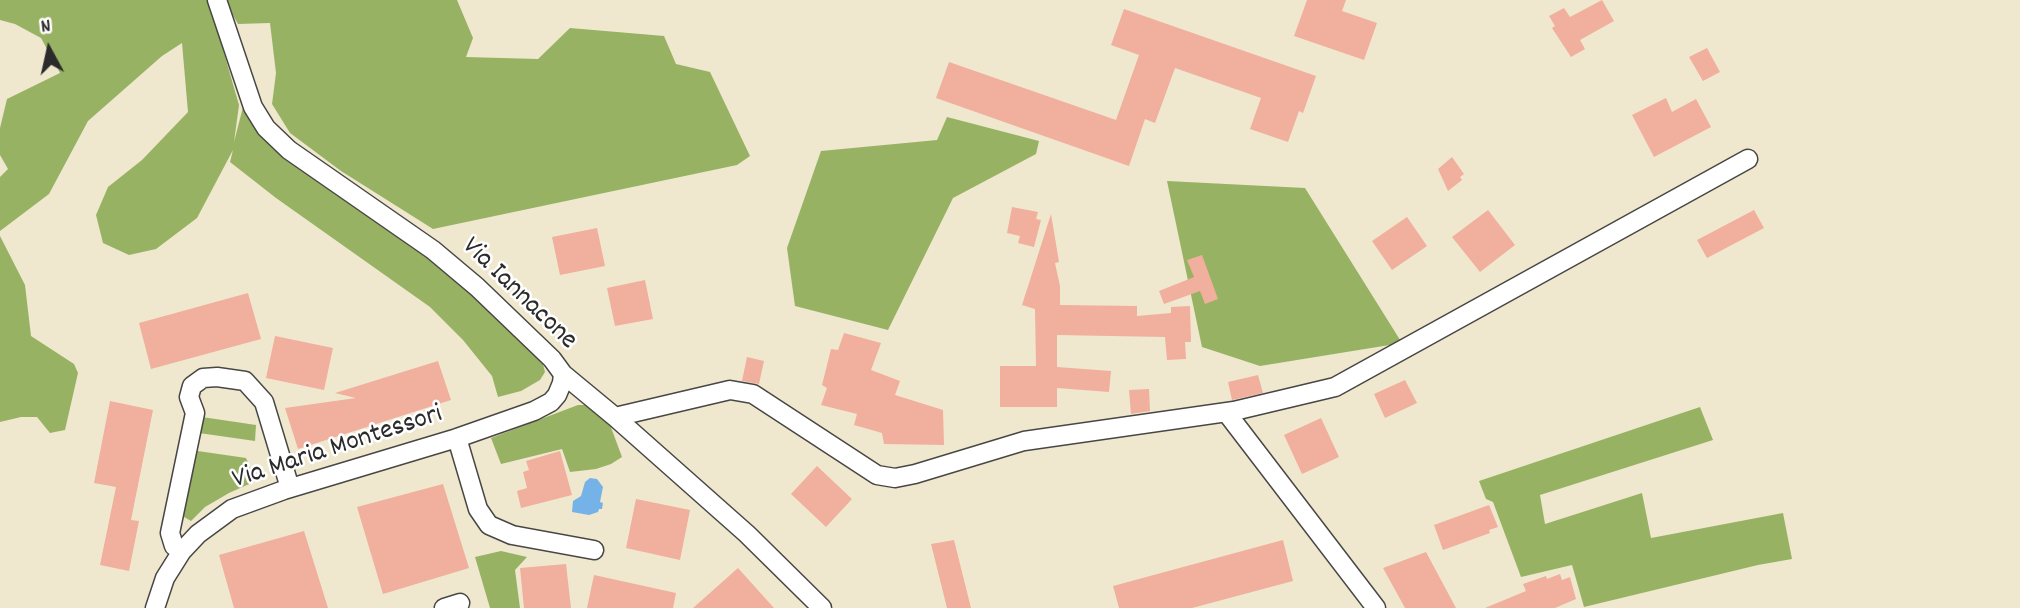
<!DOCTYPE html>
<style>
body{margin:0}
#map{position:relative;width:2020px;height:608px;overflow:hidden;background:#efe8cf;font-family:Dekko,sans-serif}
canvas{display:block}
.north{position:absolute;left:14px;top:14px;width:70px;height:70px;-webkit-text-stroke:5px #fff;paint-order:stroke;rotate:352deg;font-size:19px;font-weight:700;line-height:28px;text-align:center;color:#2b2b2b}
.north::after{content:'';display:block;margin:auto;width:24px;height:32px;background:#2b2b2b;clip-path:polygon(50% 0,100% 100%,50% 72%,0 100%)}
</style>
<div id="map">
<canvas width="2020" height="608"></canvas>
<div class="north">N</div>
</div>
<script>
const ctx = document.querySelector('canvas').getContext('2d');
ctx.lineJoin = 'round';
function fillPath(path, color) { ctx.fillStyle = color; ctx.fill(path, 'evenodd'); }
const poly = rows => new Path2D(rows.map(r => 'M' + r).join(''));
function stroke(path, color, width, dash) { ctx.strokeStyle = color; ctx.lineWidth = width; ctx.lineCap = dash ? 'butt' : 'round'; ctx.setLineDash(dash || []); ctx.stroke(path); }
function label(font, color, halo, rows, align = 'center') {
  ctx.font = font + ' Dekko,sans-serif'; ctx.lineWidth = 5; ctx.setLineDash([]); ctx.textBaseline = 'middle'; ctx.strokeStyle = halo; ctx.fillStyle = color; for (const [text, x, y, turn = 0] of rows) {
    ctx.save(); ctx.translate(x, y); ctx.rotate((+turn || 0) * Math.PI / 180); ctx.textAlign = isNaN(turn) ? turn : align; if (halo) ctx.strokeText(text, 0, 0); ctx.fillText(text, 0, 0); ctx.restore();
  }
}
const forest = poly([
 [0,0,207,0,211,8,239,105,234,142,243,107,276,141,421,243,542,360,545,372,540,380,521,391,498,397,492,376,463,340,430,307,276,198,230,162,233,150,197,218,156,249,129,255,103,243,96,215,108,187,142,160,188,112,182,43,162,56,88,121,49,194,0,231,0,177,8,169,0,155,0,128,7,99,60,73,41,38,15,24,0,20],
 [224,0,457,0,473,38,466,57,538,59,570,28,664,36,676,64,710,72,750,156,737,165,433,229,341,171,290,133,272,104,276,73,270,23,238,24],
 [947,117,1039,141,1036,154,953,198,888,330,795,306,787,248,821,151,937,140],
 [1167,181,1305,188,1402,343,1260,366,1202,347],
 [0,236,25,285,31,336,74,364,78,373,65,430,50,433,37,417,21,417,0,422],
 [578,405,592,405,609,422,622,457,611,464,596,469,570,472,562,449,501,464,491,438],
 [1700,407,1713,440,1540,495,1545,524,1642,493,1651,538,1783,513,1792,559,1758,565,1584,607,1572,565,1521,577,1493,502,1486,499,1479,481],
 [202,417,256,425,255,441,199,433],
 [191,450,246,458,256,481,229,493,205,507,191,521,179,514],
 [501,551,527,557,515,570,520,608,490,608,475,557]
]);
const water = poly([
 [590,478,597,479,603,487,600,502,603,503,602,509,599,509,598,512,589,515,572,512,573,501,581,496,585,482]
]);
const building = poly([
 [1307,0,1346,0,1342,11,1377,23,1364,60,1294,36],
 [1602,0,1614,21,1580,40,1585,49,1571,57,1552,28,1555,26,1549,16,1564,8,1570,17],
 [1124,9,1316,76,1303,113,1299,111,1288,142,1250,129,1261,98,1175,68,1155,123,1145,119,1129,166,936,98,949,62,1116,120,1139,55,1111,45],
 [1707,48,1720,72,1703,81,1689,57],
 [1666,98,1672,112,1696,99,1711,127,1654,157,1632,115],
 [1452,157,1464,174,1460,177,1462,180,1448,191,1438,169],
 [1012,207,1038,212,1036,219,1041,220,1034,247,1018,243,1020,236,1007,233],
 [1488,210,1515,245,1480,272,1452,237],
 [1754,210,1764,228,1707,258,1697,240],
 [1051,214,1059,262,1055,263,1060,286,1060,305,1137,306,1137,316,1171,313,1171,307,1190,306,1191,342,1185,342,1186,359,1167,360,1165,337,1057,335,1057,367,1111,371,1109,392,1057,388,1057,407,1000,407,1000,366,1036,366,1035,309,1022,305],
 [1407,217,1427,246,1392,270,1372,241],
 [597,228,605,266,560,275,552,237],
 [1202,255,1218,299,1205,304,1200,291,1164,304,1159,291,1194,277,1187,260],
 [645,280,653,319,615,326,607,288],
 [248,293,261,339,151,369,139,323],
 [844,333,881,343,871,370,900,381,895,395,943,410,944,445,884,444,882,433,854,425,857,414,821,405,827,388,822,385,831,349,838,350],
 [275,336,333,348,324,390,266,378],
 [747,357,764,361,759,384,742,381],
 [438,361,451,400,298,449,285,408,356,398,335,393],
 [1258,375,1263,393,1232,400,1228,382],
 [1405,380,1417,403,1385,418,1374,394],
 [1149,389,1150,411,1131,414,1129,390],
 [110,401,153,410,131,520,139,521,129,571,100,565,116,487,94,483],
 [1321,418,1339,457,1302,474,1284,435],
 [560,451,572,495,521,508,517,491,527,488,523,472,529,470,526,461],
 [817,466,852,499,826,527,791,494],
 [443,484,469,568,383,594,357,507],
 [636,499,690,510,680,560,626,548],
 [1489,505,1498,527,1489,530,1490,533,1443,550,1434,525],
 [304,531,328,608,234,608,219,555],
 [954,540,971,608,947,608,931,544],
 [1283,540,1293,581,1192,608,1119,608,1113,586],
 [1426,552,1456,608,1405,608,1383,568],
 [566,564,571,608,524,608,520,568],
 [738,568,774,608,693,608],
 [1560,574,1562,580,1570,577,1576,599,1555,608,1485,608,1526,591,1523,584,1546,576,1547,579],
 [594,575,676,593,673,608,587,608]
]);
const street = poly([
 [217,0,253,107,266,128,289,150,433,250,477,287,552,359,563,374,615,417,747,534,822,608],
 [1226,412,1376,608],
 [615,417,730,390,753,394,877,475,895,478,915,474,1024,441,1234,411,1335,387,1748,159],
 [457,438,478,509,489,525,512,535,594,550],
 [182,551,174,546,170,533,195,413,189,397,192,386,203,378,217,377,245,381,264,402,290,488],
 [155,608,165,578,182,551,198,534,232,509,284,490,457,438,534,411,551,402,557,395,562,383,563,374],
 [444,608,460,603]
]);
const streetNames = [
 ["Via Iannacone",518,295,44],
 ["Via Maria Montessori",338,449,-18]
];
fillPath(forest, '#98b263');
fillPath(water, '#75b2e7');
fillPath(building, '#f1af9d');
stroke(street, '#484744', 21);
stroke(street, '#fff', 18);
label('28px', '#2b2b2b', '#fff', streetNames);
</script>
